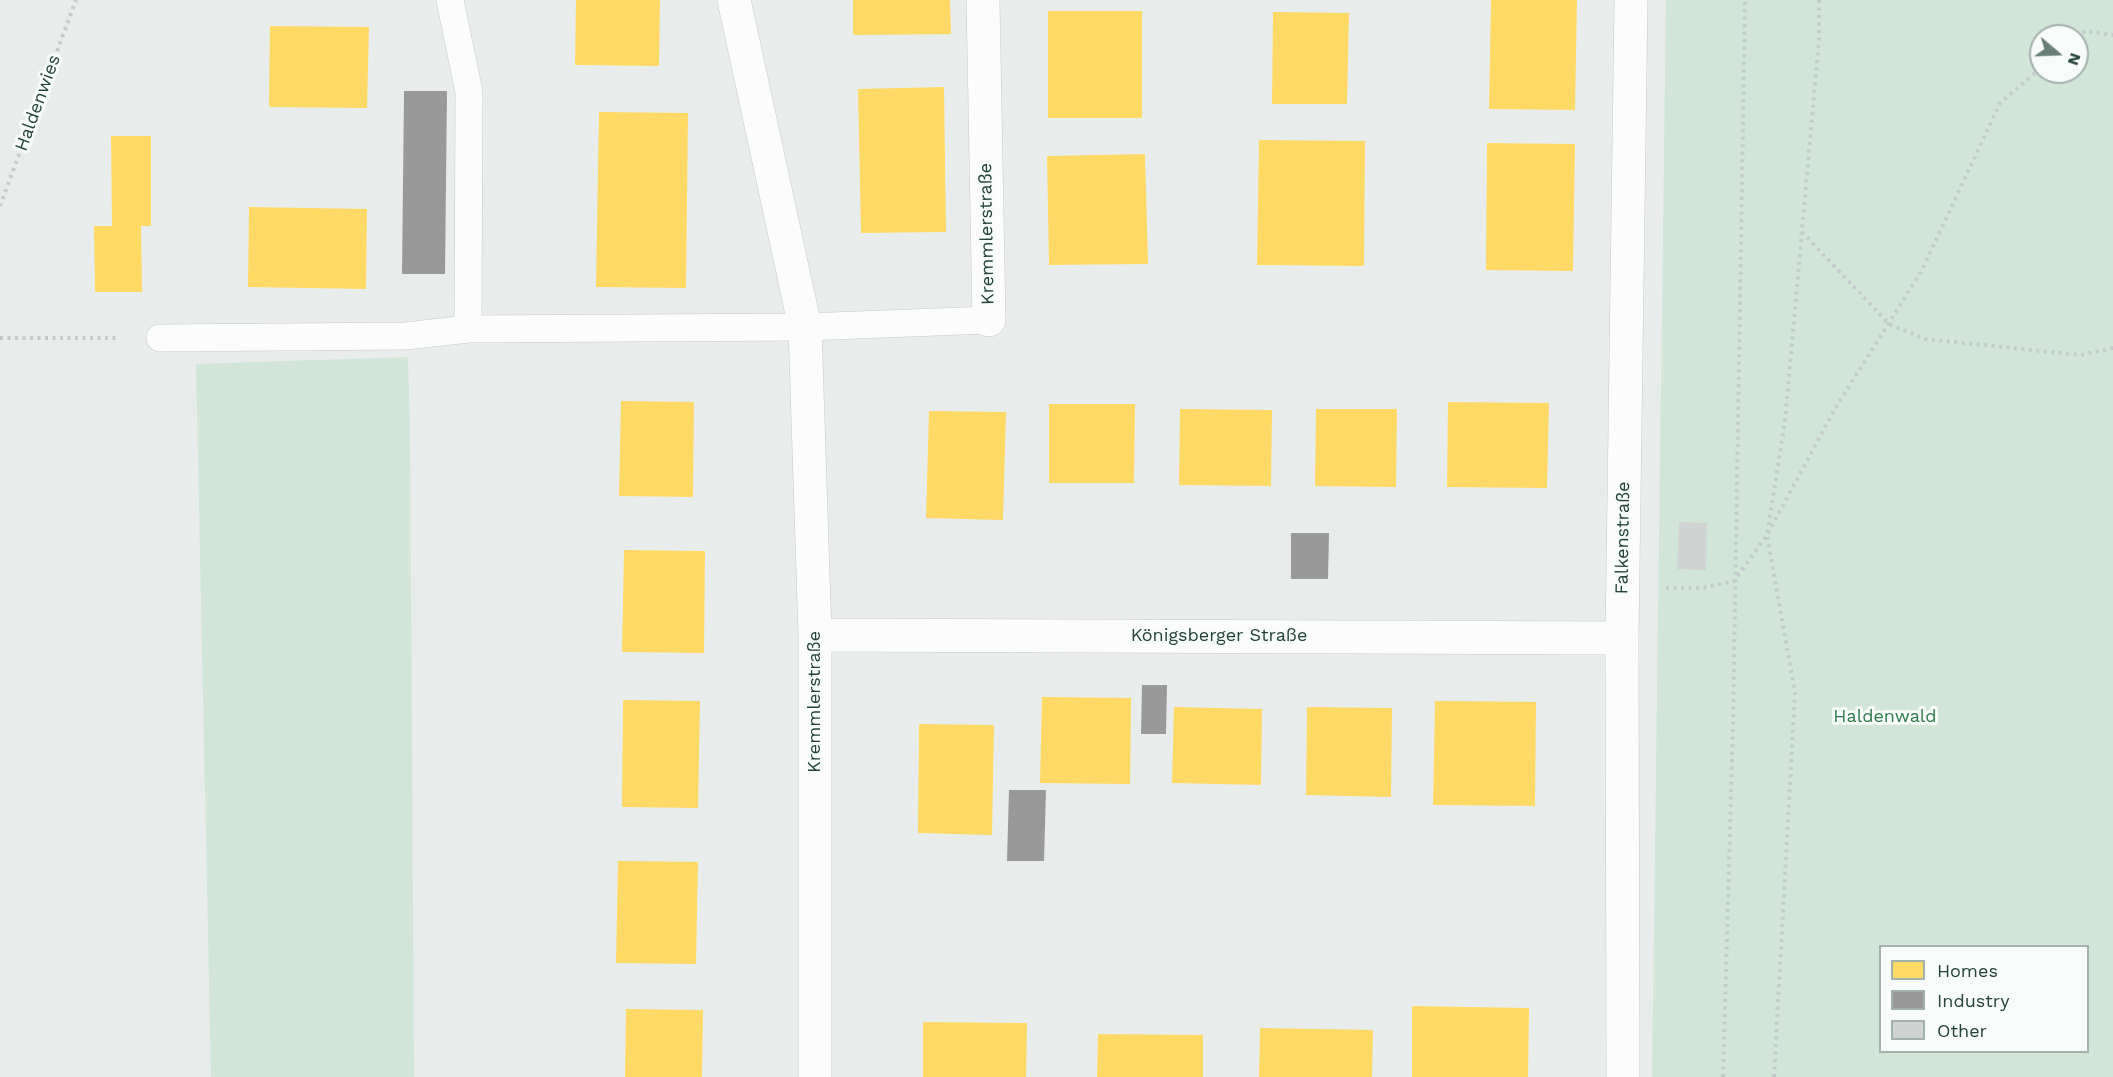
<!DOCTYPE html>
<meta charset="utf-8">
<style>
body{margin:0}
#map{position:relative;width:2113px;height:1077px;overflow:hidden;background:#e8edeb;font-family:"Work Sans",sans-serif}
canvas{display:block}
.legend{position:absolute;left:1879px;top:945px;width:210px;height:108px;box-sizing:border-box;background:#f7fbf9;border:2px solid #a3b1ad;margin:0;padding:8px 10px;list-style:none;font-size:18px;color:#24423a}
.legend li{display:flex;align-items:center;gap:12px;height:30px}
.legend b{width:30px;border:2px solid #a3b1ad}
.north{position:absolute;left:2029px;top:24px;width:60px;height:60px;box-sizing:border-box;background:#f7fbf9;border:2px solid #a3b1ad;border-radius:50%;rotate:109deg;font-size:16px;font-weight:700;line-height:24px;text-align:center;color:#24423a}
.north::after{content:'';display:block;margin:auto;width:21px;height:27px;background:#697e78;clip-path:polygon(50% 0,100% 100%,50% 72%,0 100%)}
</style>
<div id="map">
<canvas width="2113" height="1077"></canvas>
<ul class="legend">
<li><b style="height:16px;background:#ffd966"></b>Homes</li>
<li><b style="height:16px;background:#999"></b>Industry</li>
<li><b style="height:16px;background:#cfd4d2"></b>Other</li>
</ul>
<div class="north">N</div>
</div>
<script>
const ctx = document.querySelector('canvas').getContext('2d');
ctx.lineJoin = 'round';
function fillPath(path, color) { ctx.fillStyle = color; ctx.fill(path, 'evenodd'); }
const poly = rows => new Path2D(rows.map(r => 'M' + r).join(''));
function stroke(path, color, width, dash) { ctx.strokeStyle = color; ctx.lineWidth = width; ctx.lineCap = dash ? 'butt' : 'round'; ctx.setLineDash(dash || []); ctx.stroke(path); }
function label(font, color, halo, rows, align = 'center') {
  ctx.font = font + ' "Work Sans",sans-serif'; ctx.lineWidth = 6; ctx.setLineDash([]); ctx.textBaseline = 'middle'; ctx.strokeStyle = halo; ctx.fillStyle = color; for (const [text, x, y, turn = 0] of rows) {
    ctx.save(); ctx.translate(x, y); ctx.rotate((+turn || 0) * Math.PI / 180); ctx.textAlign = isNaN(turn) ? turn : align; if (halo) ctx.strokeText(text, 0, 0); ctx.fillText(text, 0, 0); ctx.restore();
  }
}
const green = poly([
 [1666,0,2113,0,2113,1077,1652,1077],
 [2041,36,2077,36,2077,72,2041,72],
 [1880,946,2088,946,2088,1052,1880,1052],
 [408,357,410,423,414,1077,211,1077,196,364]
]);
const homes = poly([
 [576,0,660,0,659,66,575,65],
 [853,0,950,0,951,34,853,35],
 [1491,0,1577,0,1575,110,1489,109],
 [1048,11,1142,11,1142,118,1048,118],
 [1273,12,1349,13,1347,104,1272,104],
 [270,26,369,27,367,108,269,107],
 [944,87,946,232,861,233,858,89],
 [599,112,688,113,686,288,596,287],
 [111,136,151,136,151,226,141,226,142,292,95,292,94,226,112,226],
 [1259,140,1365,141,1364,266,1257,265],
 [1487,143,1575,144,1573,271,1486,270],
 [1145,154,1148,264,1049,265,1047,156],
 [249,207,367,209,366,289,248,287],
 [621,401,694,402,693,497,619,496],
 [1448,402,1549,403,1547,488,1447,487],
 [1049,404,1135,404,1134,483,1049,483],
 [1180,409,1272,410,1271,486,1179,485],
 [1316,409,1397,409,1396,487,1315,486],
 [929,411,1006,412,1003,520,926,518],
 [624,550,705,551,704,653,622,652],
 [1042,697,1131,698,1130,784,1040,783],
 [623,700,700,701,698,808,622,807],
 [1435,701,1536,702,1535,806,1433,805],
 [1174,707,1262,709,1261,785,1172,783],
 [1307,707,1392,708,1391,797,1306,795],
 [919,724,994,725,992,835,918,833],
 [618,861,698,862,696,964,616,963],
 [1412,1006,1529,1008,1528,1077,1412,1077],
 [626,1009,703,1010,702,1077,625,1077],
 [923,1022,1027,1023,1026,1077,923,1077],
 [1260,1028,1373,1030,1372,1077,1259,1077],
 [1098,1034,1203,1035,1203,1077,1097,1077]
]);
const industry = poly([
 [404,91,447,91,445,274,402,274],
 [1291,533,1329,533,1328,579,1291,579],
 [1142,685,1167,685,1166,734,1141,734],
 [1009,790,1046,790,1044,861,1007,861]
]);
const building = poly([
 [1679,522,1707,523,1706,570,1677,569]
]);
const path = poly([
 [2077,38,2085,31,2113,35],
 [0,206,76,0],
 [1802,232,1889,324,1925,339,2081,355,2113,348],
 [0,338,120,338],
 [1666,588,1702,588,1734,581,1767,535,1836,407,1921,272,2000,103,2041,68],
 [1723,1077,1733,724,1745,0],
 [1774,1077,1795,693,1767,535,1785,421,1819,40,1819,0]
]);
const service = poly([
 [450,0,469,92,468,329,805,327,989,320],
 [160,338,406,336,468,329]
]);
const minor = poly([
 [734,0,805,327,815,635,815,1077],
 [983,0,989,320],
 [815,635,1622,638],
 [1623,1077,1622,638,1631,0]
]);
const streetNames = [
 ["Haldenwies",38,103,-70],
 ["Kremmlerstraße",987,234,-91],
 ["Falkenstraße",1623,538,-89],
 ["Königsberger Straße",1219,636],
 ["Kremmlerstraße",815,702,-90]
];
const parkNames = [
 ["Haldenwald",1885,717]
];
fillPath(green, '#d1e6d8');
fillPath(homes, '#ffd966');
fillPath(industry, '#999');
fillPath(building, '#cfd4d2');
stroke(service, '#c5cac8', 28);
stroke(minor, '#c5cac8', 34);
stroke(path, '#c3ccca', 4, [3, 4.5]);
stroke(service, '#fcfcfc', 27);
stroke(minor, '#fcfcfc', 33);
label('18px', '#24423a', '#f7fbf9', streetNames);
label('18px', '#2d7a4b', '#f7fbf9', parkNames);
</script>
